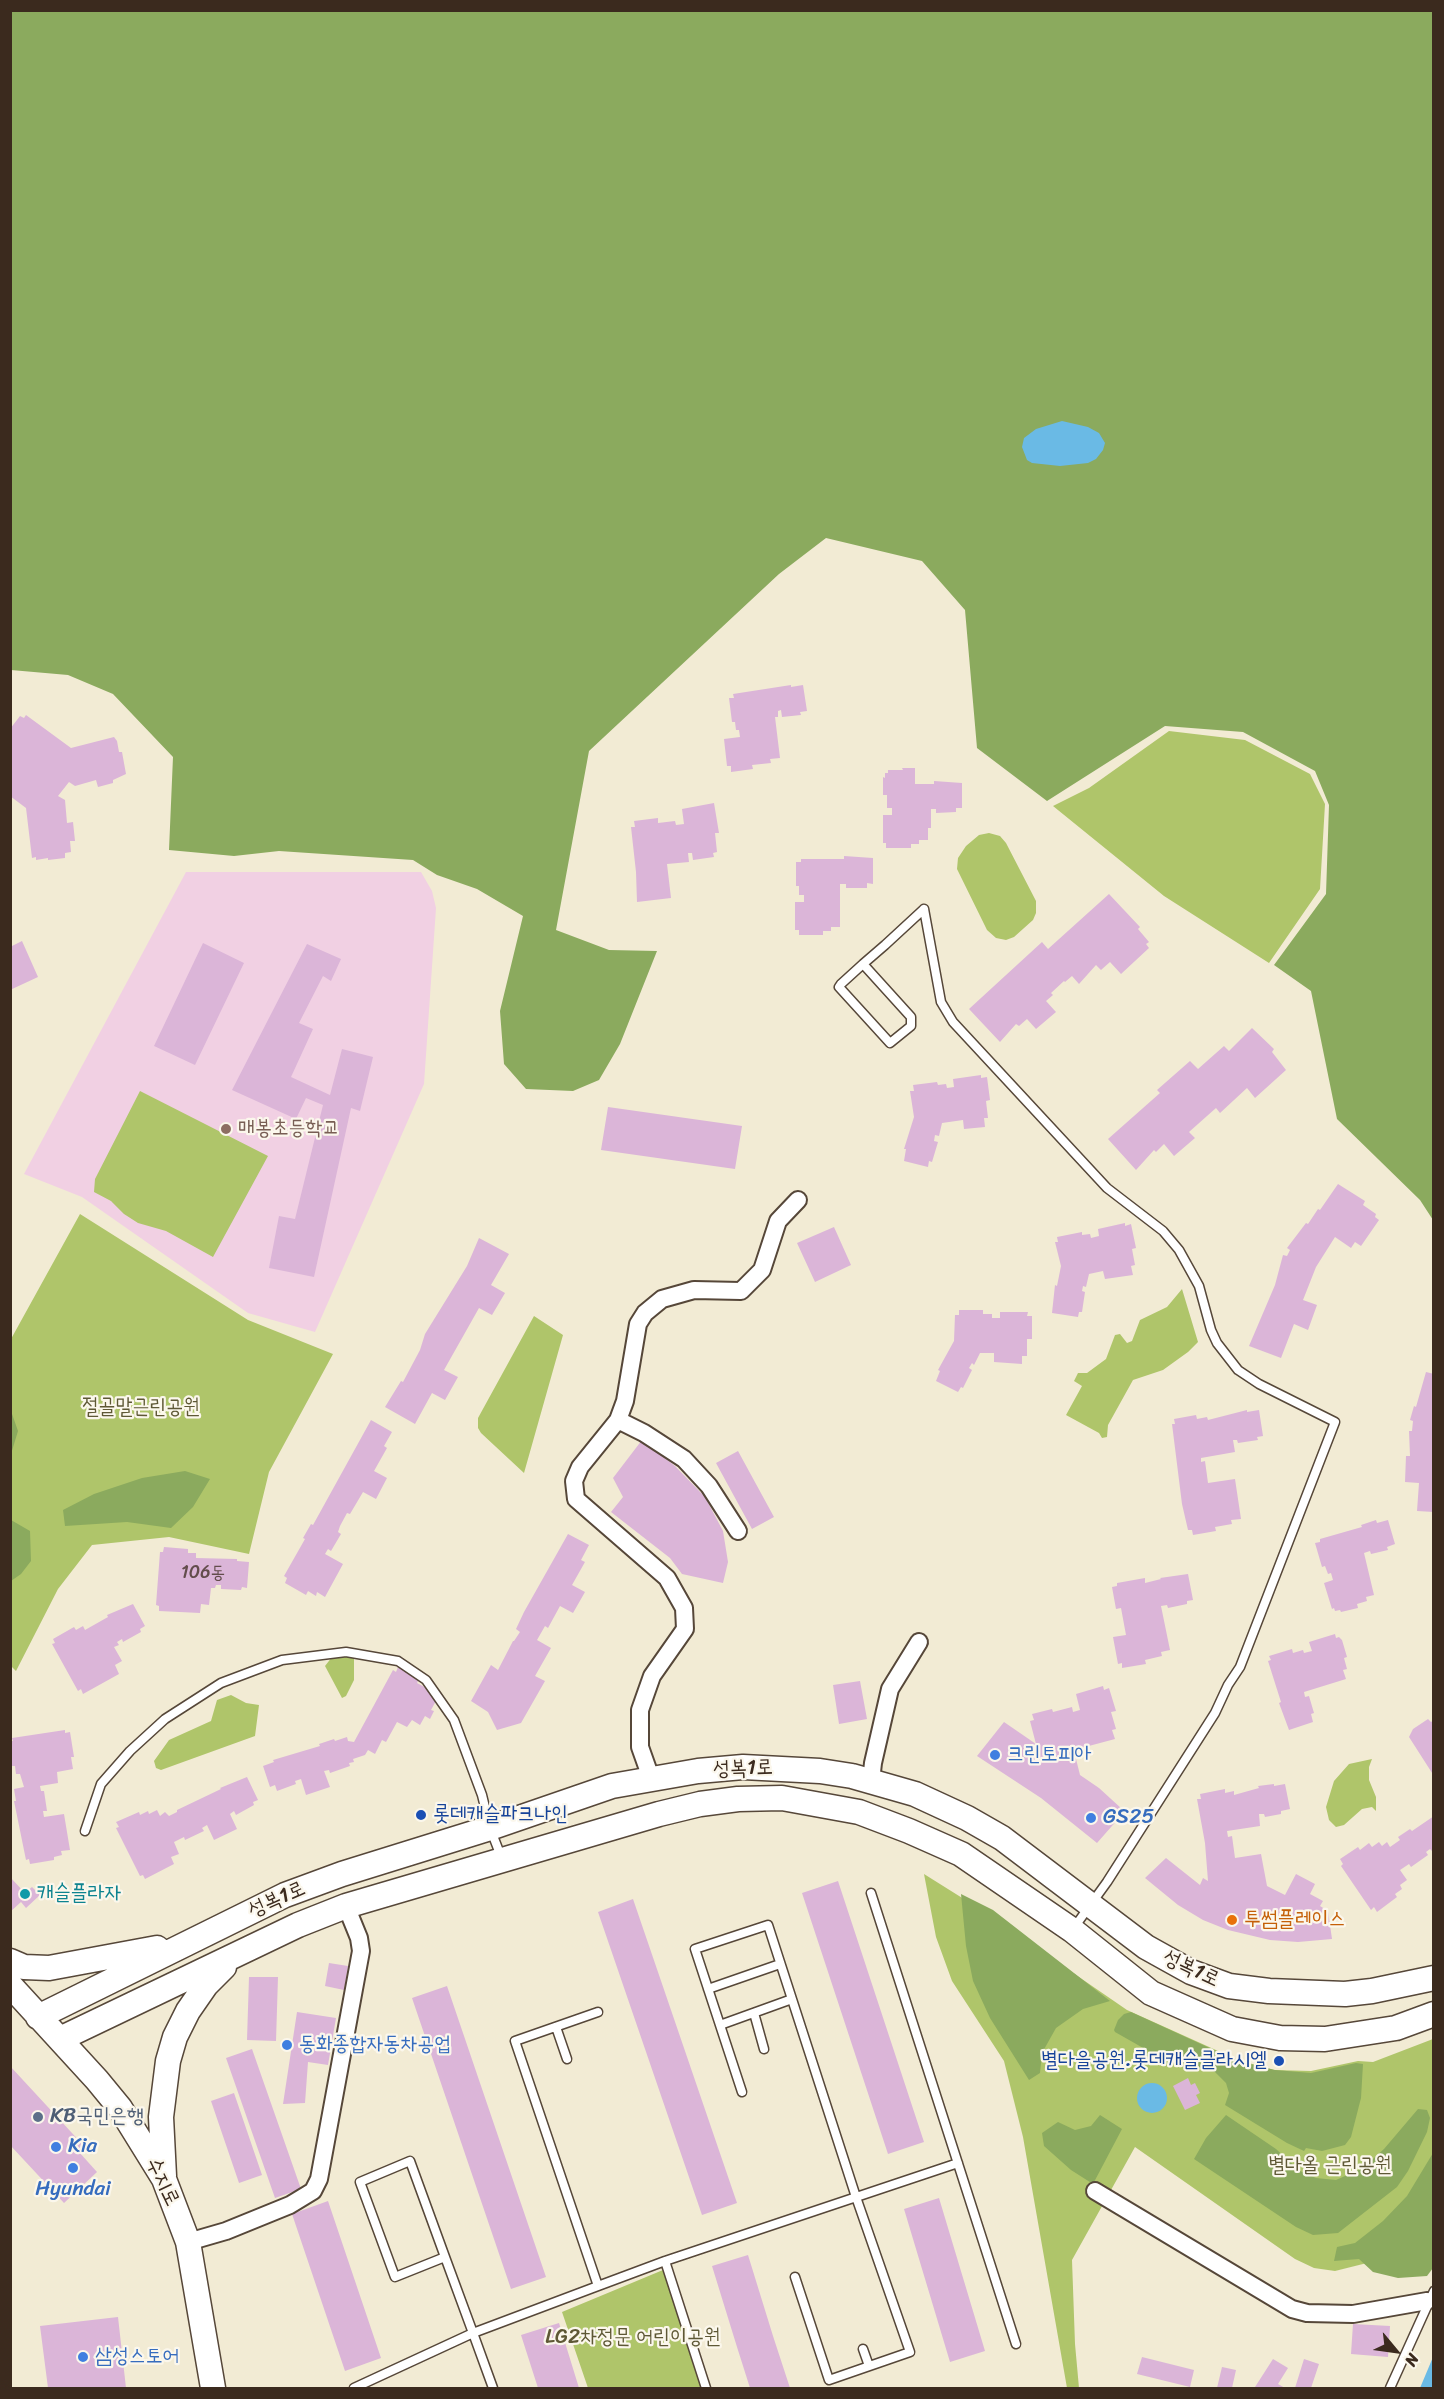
<!DOCTYPE html>
<meta charset="utf-8">
<style>
body{margin:0}
#map{position:relative;width:1444px;height:2399px;overflow:hidden;background:#f2ebd4;font-family:Sriracha,sans-serif}
canvas{display:block}
.frame{position:absolute;inset:0;border:12px solid #3b2a1e;pointer-events:none}
.north{position:absolute;left:1366px;top:2321px;width:60px;height:60px;-webkit-text-stroke:4px #fbf7ec;paint-order:stroke;rotate:119deg;font-size:16px;font-weight:700;line-height:24px;text-align:center;color:#3b2a1e}
.north::after{content:'';display:block;margin:auto;width:21px;height:27px;background:#3b2a1e;clip-path:polygon(50% 0,100% 100%,50% 72%,0 100%)}
</style>
<div id="map">
<canvas width="1444" height="2399"></canvas>
<div class="frame"></div>
<div class="north">N</div>
</div>
<script>
const ctx = document.querySelector('canvas').getContext('2d');
ctx.lineJoin = 'round';
function fillPath(path, color) { ctx.fillStyle = color; ctx.fill(path, 'evenodd'); }
const poly = rows => new Path2D(rows.map(r => 'M' + r).join(''));
function stroke(path, color, width, dash) { ctx.strokeStyle = color; ctx.lineWidth = width; ctx.lineCap = dash ? 'butt' : 'round'; ctx.setLineDash(dash || []); ctx.stroke(path); }
function label(font, color, halo, rows, align = 'center') {
  ctx.font = font + ' Sriracha,"Poor Story",sans-serif'; ctx.lineWidth = 4.5; ctx.setLineDash([]); ctx.textBaseline = 'middle'; ctx.strokeStyle = halo; ctx.fillStyle = color; for (const [text, x, y, turn = 0] of rows) {
    ctx.save(); ctx.translate(x, y); ctx.rotate((+turn || 0) * Math.PI / 180); ctx.textAlign = isNaN(turn) ? turn : align; if (halo) ctx.strokeText(text, 0, 0); ctx.fillText(text, 0, 0); ctx.restore();
  }
}
const built = poly([
 [186,872,421,872,432,891,436,908,424,1084,315,1332,248,1313,82,1197,24,1174]
]);
const green = poly([
 [1169,731,1245,740,1310,774,1325,804,1320,889,1269,963,1164,896,1053,806,1089,788],
 [989,833,1000,836,1006,843,1036,901,1036,913,1033,920,1014,937,1006,940,996,938,987,930,957,869,958,858,966,846,979,835],
 [140,1091,268,1156,213,1257,166,1231,138,1223,124,1214,111,1201,94,1192,95,1179],
 [80,1214,248,1320,333,1354,269,1472,249,1554,169,1537,92,1545,58,1589,16,1671,11,1666,11,1339],
 [1182,1289,1198,1342,1188,1352,1163,1370,1133,1380,1108,1425,1107,1437,1102,1438,1099,1433,1066,1415,1082,1386,1074,1381,1078,1373,1087,1373,1106,1359,1115,1335,1120,1334,1127,1343,1132,1341,1140,1320,1167,1307],
 [534,1316,563,1335,524,1473,481,1433,478,1428,478,1418],
 [354,1655,354,1680,346,1696,342,1698,325,1666,332,1657],
 [231,1695,246,1703,259,1705,255,1736,161,1770,156,1768,154,1761,169,1740,211,1721,217,1700],
 [1372,1759,1369,1767,1369,1780,1376,1797,1376,1811,1372,1807,1362,1809,1344,1825,1336,1827,1329,1820,1326,1807,1334,1781,1349,1764],
 [924,1874,983,1911,1127,2010,1238,2060,1274,2070,1311,2071,1358,2061,1373,2062,1433,2039,1433,2188,1367,2263,1335,2271,1314,2268,1295,2259,1135,2147,1072,2260,1075,2344,1079,2388,1067,2388,1023,2137,1004,2061,952,1981,936,1937],
 [663,2270,706,2388,588,2388,562,2312]
]);
const forest = poly([
 [10,11,1433,11,1433,1220,1420,1200,1337,1119,1311,991,1274,965,1326,894,1329,805,1315,771,1243,732,1165,726,1047,801,977,748,965,610,922,561,826,538,779,574,589,751,556,930,609,950,657,951,620,1044,599,1080,573,1091,526,1089,504,1064,500,1011,523,916,477,889,437,875,413,860,279,851,234,856,169,850,173,757,113,694,68,675,11,670],
 [11,1411,18,1431,11,1454,10,1411],
 [185,1471,210,1479,193,1507,171,1528,127,1522,65,1526,63,1510,94,1494,142,1478],
 [11,1520,30,1531,31,1561,21,1574,11,1581],
 [961,1894,993,1910,1110,2001,1083,2009,1056,2028,1042,2053,1040,2073,1029,2080,990,2018,973,1981,966,1946],
 [1131,2012,1238,2061,1275,2070,1311,2073,1356,2063,1363,2064,1361,2098,1351,2137,1345,2145,1322,2151,1306,2148,1304,2151,1287,2143,1225,2105,1229,2093,1226,2083,1215,2072,1152,2053,1115,2032,1114,2030,1118,2020,1124,2014],
 [1418,2109,1427,2110,1430,2118,1427,2132,1408,2171,1397,2187,1338,2233,1313,2235,1296,2227,1194,2159,1206,2138,1226,2115,1276,2149,1300,2171,1316,2178,1336,2180,1363,2168,1384,2149],
 [1100,2115,1122,2129,1093,2184,1071,2170,1044,2146,1042,2133,1058,2122,1075,2130,1091,2126],
 [1433,2153,1433,2268,1427,2276,1398,2278,1373,2272,1359,2259,1334,2261,1337,2247,1355,2243,1383,2221,1407,2196]
]);
const water = poly([
 [1062,421,1088,427,1099,433,1105,443,1103,450,1096,459,1088,463,1060,466,1032,463,1027,460,1022,447,1024,438,1036,429],
 '1137 2098a15 15 0 1 1 30 0a15 15 0 1 1-30 0Z',
 [1433,2357,1433,2388,1420,2388,1428,2369]
]);
const building = poly([
 [791,685,791,687,803,685,807,711,800,712,801,715,782,717,781,710,778,711,778,717,775,717,780,758,770,759,771,763,752,765,753,769,731,772,731,766,727,766,724,739,740,737,739,730,736,730,735,722,732,722,729,698,734,698,733,694],
 [26,715,71,748,114,737,117,741,119,752,122,752,126,774,113,780,113,783,98,787,96,780,75,786,69,782,58,796,65,800,67,823,73,822,75,841,70,841,71,852,65,853,65,858,48,860,48,858,36,860,36,857,32,858,26,808,10,796,10,729,20,716,24,718],
 [902,768,915,768,915,784,934,784,934,781,962,783,962,808,956,808,956,812,936,813,936,809,931,809,931,828,928,828,928,840,919,840,919,844,911,844,911,848,886,848,886,843,883,843,883,815,892,815,892,808,887,808,887,795,883,795,883,777,885,778,885,773,888,773,888,770,903,770],
 [714,803,719,833,715,833,717,852,713,853,714,857,693,860,692,853,688,853,689,862,667,864,671,898,637,902,636,872,631,827,635,827,634,821,658,818,658,823,675,821,676,825,684,824,682,809],
 [844,856,873,858,873,884,867,883,867,888,846,888,846,884,840,884,840,927,831,927,831,931,823,931,823,935,799,935,799,930,795,930,795,902,804,902,804,895,799,895,799,886,796,886,796,862,801,862,801,859,844,859],
 [1109,894,1140,927,1138,929,1149,942,1146,944,1149,948,1121,974,1110,962,1101,970,1096,965,1079,984,1072,976,1065,982,1064,981,1051,993,1053,995,1046,1001,1056,1012,1036,1029,1027,1019,1019,1026,1016,1024,1000,1042,969,1009,1042,942,1048,949],
 [22,941,38,977,10,990,10,947],
 [203,943,244,963,195,1065,154,1046],
 [307,944,341,959,331,981,323,976,299,1023,313,1029,291,1077,330,1095,342,1049,373,1057,360,1111,351,1108,314,1277,269,1268,279,1216,295,1219,323,1105,306,1098,296,1119,232,1090],
 [1252,1028,1274,1049,1272,1052,1286,1070,1255,1098,1247,1088,1220,1113,1216,1108,1189,1132,1195,1138,1174,1156,1164,1144,1156,1152,1154,1150,1136,1170,1108,1139,1160,1093,1157,1090,1190,1061,1198,1069,1224,1046,1229,1051],
 [981,1075,981,1078,987,1077,990,1100,986,1101,988,1118,984,1118,985,1127,964,1129,963,1120,942,1123,939,1136,935,1135,934,1141,938,1142,932,1162,929,1161,928,1167,904,1161,906,1149,904,1149,914,1117,910,1091,914,1091,913,1085,937,1082,938,1085,946,1084,947,1088,954,1087,953,1079],
 [608,1107,742,1126,735,1169,601,1150],
 [1338,1184,1365,1201,1363,1205,1376,1214,1375,1217,1379,1220,1361,1246,1355,1242,1351,1248,1335,1237,1316,1267,1303,1300,1317,1305,1308,1330,1294,1324,1281,1358,1249,1346,1275,1285,1283,1255,1287,1256,1290,1250,1287,1248,1306,1223,1308,1224,1318,1209,1320,1210],
 [1125,1223,1125,1226,1131,1224,1136,1248,1132,1249,1135,1265,1131,1266,1133,1275,1105,1279,1103,1271,1089,1274,1086,1287,1083,1286,1082,1291,1085,1292,1082,1312,1079,1312,1078,1317,1052,1313,1055,1285,1057,1286,1061,1266,1055,1242,1058,1242,1057,1237,1082,1232,1082,1235,1090,1234,1091,1238,1099,1236,1098,1229],
 [834,1227,851,1265,815,1282,797,1243],
 [479,1238,509,1254,491,1285,505,1293,492,1315,479,1308,444,1370,458,1377,445,1400,432,1393,415,1424,385,1407,401,1381,403,1382,420,1350,425,1334,467,1266],
 [959,1310,983,1310,983,1314,992,1314,992,1318,1000,1318,1000,1312,1028,1312,1027,1316,1032,1316,1032,1339,1027,1339,1027,1356,1022,1356,1022,1364,994,1362,994,1353,980,1353,974,1365,972,1363,969,1368,972,1370,963,1388,961,1387,958,1392,936,1381,940,1371,938,1370,954,1341,955,1315,959,1315],
 [1426,1372,1434,1374,1434,1512,1417,1511,1419,1483,1405,1482,1406,1456,1410,1456,1409,1431,1412,1431,1413,1421,1410,1420,1414,1406,1416,1407],
 [1247,1410,1247,1412,1259,1410,1263,1436,1257,1437,1258,1440,1238,1443,1237,1440,1233,1440,1235,1452,1201,1458,1201,1462,1205,1461,1208,1483,1235,1479,1241,1519,1231,1520,1232,1524,1215,1527,1216,1531,1193,1535,1192,1530,1188,1530,1182,1504,1172,1424,1175,1424,1174,1419,1196,1415,1197,1419,1207,1417,1208,1420],
 [371,1420,392,1432,384,1446,387,1448,374,1471,387,1478,376,1499,363,1492,350,1514,347,1513,340,1526,338,1532,341,1534,331,1551,328,1549,325,1554,343,1564,325,1597,317,1592,316,1596,308,1591,306,1595,285,1583,287,1578,284,1576,305,1539,303,1538,311,1524,313,1525],
 [642,1440,675,1466,705,1497,723,1531,728,1562,723,1583,682,1574,670,1558,611,1512,623,1497,613,1478],
 [738,1451,774,1517,752,1529,716,1463],
 [1376,1520,1377,1523,1388,1520,1395,1544,1387,1547,1388,1550,1371,1554,1370,1551,1364,1553,1374,1595,1366,1597,1367,1601,1357,1604,1358,1608,1341,1612,1340,1610,1335,1611,1334,1608,1332,1609,1324,1583,1333,1580,1331,1573,1328,1574,1325,1566,1322,1567,1315,1543,1320,1542,1320,1539,1362,1527,1361,1525],
 [568,1534,589,1545,581,1560,585,1562,572,1585,585,1592,573,1613,560,1606,548,1628,545,1626,537,1640,551,1648,535,1676,545,1681,521,1723,497,1730,488,1712,471,1701,491,1665,498,1670,513,1641,514,1641,520,1632,516,1629,524,1612],
 [164,1547,188,1549,188,1553,196,1553,196,1558,237,1559,237,1561,249,1562,247,1588,242,1587,241,1590,221,1589,221,1585,216,1585,215,1588,211,1588,209,1605,201,1604,200,1613,159,1611,159,1606,156,1605,160,1552,163,1552],
 [1188,1574,1193,1600,1187,1601,1187,1604,1168,1608,1167,1605,1161,1606,1170,1650,1161,1652,1162,1656,1145,1660,1146,1664,1122,1668,1122,1663,1118,1664,1113,1637,1126,1635,1121,1608,1116,1609,1112,1587,1117,1586,1117,1583,1145,1578,1145,1583,1161,1579,1160,1578],
 [133,1604,145,1626,140,1629,141,1632,123,1642,122,1639,117,1642,119,1645,114,1647,122,1661,115,1665,119,1674,83,1694,81,1689,78,1691,52,1644,55,1643,53,1639,74,1627,76,1630,83,1626,85,1630,108,1617,107,1615],
 [1335,1634,1336,1638,1339,1637,1342,1640,1347,1657,1344,1658,1347,1669,1343,1670,1346,1679,1304,1692,1305,1697,1309,1696,1314,1713,1311,1714,1313,1722,1289,1730,1279,1703,1281,1702,1268,1661,1271,1660,1269,1656,1292,1649,1293,1653,1303,1650,1304,1653,1312,1651,1309,1642],
 [398,1667,419,1679,417,1683,432,1691,430,1694,437,1699,431,1710,434,1711,430,1719,425,1716,420,1725,412,1720,407,1727,397,1722,386,1742,382,1740,375,1754,368,1750,365,1755,353,1759,354,1762,349,1763,350,1766,330,1773,329,1770,324,1771,330,1787,306,1795,301,1779,295,1781,296,1784,277,1791,275,1785,270,1787,263,1766,274,1762,273,1760,320,1746,319,1744,334,1739,335,1741,347,1737,348,1741,354,1742,393,1670,396,1672],
 [860,1681,867,1719,839,1724,833,1685],
 [1103,1686,1104,1690,1109,1688,1116,1711,1111,1712,1116,1729,1112,1730,1115,1739,1070,1751,1071,1756,1075,1755,1080,1775,1099,1788,1122,1809,1116,1816,1119,1818,1097,1843,1041,1798,977,1756,1004,1722,1036,1744,1030,1721,1034,1720,1032,1714,1052,1709,1053,1712,1072,1707,1073,1712,1080,1710,1076,1694],
 [1428,1719,1431,1722,1434,1720,1434,1776,1409,1737,1413,1729],
 [65,1730,65,1733,70,1732,74,1757,71,1757,73,1769,57,1772,58,1783,40,1786,41,1791,44,1791,47,1811,43,1811,44,1817,64,1814,70,1850,61,1851,62,1855,54,1857,54,1860,30,1864,29,1859,26,1860,14,1801,16,1801,14,1789,24,1787,20,1774,16,1774,15,1766,12,1766,10,1741,13,1741,12,1738],
 [247,1777,258,1800,253,1802,254,1805,236,1815,234,1811,230,1814,237,1829,214,1840,207,1825,202,1828,204,1831,185,1840,184,1837,174,1842,179,1854,171,1857,174,1864,145,1879,143,1875,140,1876,116,1828,119,1827,116,1822,139,1812,140,1815,148,1811,149,1814,157,1810,160,1816,165,1812,169,1816,177,1812,177,1810,221,1789,220,1788],
 [1274,1784,1274,1786,1285,1784,1290,1809,1281,1811,1281,1814,1265,1817,1264,1814,1259,1814,1260,1826,1227,1831,1228,1837,1232,1836,1235,1858,1261,1854,1267,1886,1285,1895,1296,1874,1315,1884,1310,1894,1323,1901,1320,1906,1328,1911,1332,1939,1298,1942,1270,1940,1228,1930,1203,1920,1178,1905,1145,1878,1166,1858,1200,1885,1203,1878,1208,1881,1205,1843,1197,1799,1201,1799,1200,1794,1225,1789,1225,1793,1234,1791,1234,1795,1259,1788,1258,1786],
 [1434,1816,1434,1853,1430,1849,1426,1852,1428,1855,1411,1867,1409,1864,1400,1870,1407,1880,1400,1885,1402,1889,1395,1894,1397,1897,1377,1912,1374,1907,1371,1910,1341,1866,1343,1864,1340,1859,1358,1847,1360,1850,1369,1843,1372,1847,1379,1842,1382,1846,1387,1842,1390,1847,1400,1840,1398,1837,1410,1829,1412,1831],
 [10,1877,25,1893,32,1887,40,1895,26,1908,21,1902,10,1912],
 [838,1881,924,2142,888,2154,802,1893],
 [633,1899,737,2203,702,2215,598,1912],
 [329,1963,348,1966,344,1990,325,1986],
 [249,1977,278,1977,276,2041,247,2040],
 [447,1986,546,2277,511,2289,412,1998],
 [297,2012,336,2018,328,2065,308,2062,305,2103,283,2104],
 [252,2049,301,2189,275,2198,226,2058],
 [10,2066,84,2146,79,2152,97,2172,64,2203,10,2145],
 [1188,2078,1191,2085,1195,2083,1200,2093,1196,2095,1200,2103,1185,2110,1173,2086],
 [234,2093,262,2175,239,2183,211,2101],
 [939,2198,985,2351,950,2362,904,2209],
 [328,2201,381,2358,345,2371,292,2214],
 [748,2255,773,2336,790,2388,750,2388,737,2347,712,2266],
 [118,2317,126,2388,48,2388,40,2326],
 [559,2323,579,2388,538,2388,521,2335],
 [1353,2324,1390,2326,1388,2357,1351,2354],
 [1142,2357,1194,2370,1190,2387,1137,2374],
 [1273,2359,1288,2368,1278,2384,1285,2388,1257,2388,1255,2387],
 [1304,2359,1319,2364,1311,2388,1295,2388],
 [1222,2367,1236,2370,1232,2388,1217,2388]
]);
const lane = poly([
 [924,909,941,1002,953,1022,1107,1188,1163,1231,1179,1250,1199,1286,1211,1330,1217,1343,1238,1370,1259,1384,1335,1422,1240,1667,1228,1685,1215,1713,1107,1882,1073,1929],
 [863,964,911,1017,911,1026,890,1043,839,987,841,984,863,964,885,945,924,909],
 [85,1831,101,1784,130,1751,165,1719,221,1683,282,1660,346,1652,398,1661,426,1680,454,1720,482,1795,490,1828,502,1859],
 [871,1893,1016,2344],
 [708,1989,780,1964],
 [754,2013,764,2049],
 [720,2025,792,1999],
 [556,2027,567,2059],
 [742,2092,695,1949,768,1925,856,2197,910,2352,829,2380,795,2277],
 [445,2257,395,2277,360,2182,410,2161,445,2257,473,2333,493,2388],
 [665,2261,706,2388],
 [598,2286,515,2041,598,2012],
 [863,2349,869,2366],
 [354,2388,473,2333,598,2286,665,2261,958,2163],
 [1390,2388,1434,2291]
]);
const street = poly([
 [618,1420,644,1433,684,1459,709,1486,738,1531],
 [651,1778,640,1747,640,1710,652,1676,685,1629,684,1608,667,1578,576,1499,574,1481,580,1467,618,1420,625,1401,638,1324,645,1313,662,1299,694,1290,741,1291,762,1270,778,1221,798,1200],
 [871,1781,873,1763,890,1689,919,1642],
 [1095,2191,1292,2309,1307,2313,1353,2314,1427,2301],
 [188,2242,226,2231,290,2205,313,2191,319,2179,361,1951,359,1938,346,1906]
]);
const secondary = poly([
 [10,1961,24,1967,49,1968,157,1948],
 [10,1985,97,2080,120,2108,164,2179,188,2242,213,2388],
 [38,2017,285,1895,342,1874,490,1828,612,1786,698,1771,743,1767,820,1771,852,1776,915,1794,967,1818,1002,1838,1146,1947,1191,1972,1229,1986,1269,1991,1345,1994,1372,1991,1434,1978],
 [60,2039,298,1925,346,1906,659,1814,700,1804,738,1799,782,1798,859,1812,909,1831,961,1854,1072,1930,1151,1993,1232,2029,1280,2038,1325,2039,1396,2028,1434,2014],
 [164,2176,161,2117,168,2061,175,2037,188,2011,206,1985,224,1967]
]);
const markers = [
 [226,1129,6,"#8d6e63"],
 [995,1755,6,"#3f7fe0"],
 [421,1815,6,"#1a4fb4"],
 [1091,1818,6,"#3f7fe0"],
 [25,1894,6,"#0f9aa8"],
 [1232,1920,6,"#e8710a"],
 [287,2045,6,"#3f7fe0"],
 [1279,2061,6,"#1a4fb4"],
 [38,2117,6,"#5c6f8a"],
 [56,2147,6,"#3f7fe0"],
 [73,2168,6,"#3f7fe0"],
 [83,2357,6,"#3f7fe0"]
];
const numberNames = [
 ["106동",203,1573]
];
const educationNames = [
 ["매봉초등학교",238,1129]
];
const parkNames = [
 ["절골말근린공원",141,1408],
 ["별다올 근린공원",1330,2166],
 ["LG2차정문 어린이공원",633,2338]
];
const shopNames = [
 ["크린토피아",1007,1755],
 ["GS25",1103,1818],
 ["동화종합자동차공업",299,2045],
 ["Kia",68,2147],
 ["Hyundai",73,2190,"center"],
 ["삼성스토어",95,2357]
];
const streetNames = [
 ["성복1로",743,1769,-2],
 ["성복1로",277,1900,-24],
 ["성복1로",1191,1969,25],
 ["수지로",162,2182,64]
];
const transitNames = [
 ["롯데캐슬파크나인",433,1815],
 ["별다을공원.롯데캐슬클라시엘",1267,2061,"right"]
];
const cultureNames = [
 ["캐슬플라자",37,1894]
];
const foodNames = [
 ["투썸플레이스",1244,1920]
];
const serviceNames = [
 ["KB국민은행",50,2117]
];
fillPath(built, '#f1d0e3');
fillPath(green, '#afc56a');
fillPath(forest, '#8baa5e');
fillPath(water, '#6abae5');
fillPath(building, '#dbb5d8');
stroke(lane, '#564739', 11);
stroke(street, '#564739', 20);
stroke(secondary, '#564739', 27);
stroke(lane, '#fff', 8);
stroke(street, '#fff', 16);
stroke(secondary, '#fff', 24);
for (const [x, y, r, color] of markers) { const dot = new Path2D(); dot.arc(x, y, r, 0, 2 * Math.PI); ctx.fillStyle = color; ctx.fill(dot); stroke(dot, '#fbf7ec', 2); }
label('18px', '#634d4c', null, numberNames);
label('21px', '#785e54', '#fbf7ec', educationNames, 'left');
label('21px', '#5e5835', '#fbf7ec', parkNames);
label('21px', '#366cbe', '#fbf7ec', shopNames, 'left');
label('21px', '#3b2a1e', '#fbf7ec', streetNames);
label('21px', '#164399', '#fbf7ec', transitNames, 'left');
label('21px', '#0d838f', '#fbf7ec', cultureNames, 'left');
label('21px', '#c56008', '#fbf7ec', foodNames, 'left');
label('21px', '#4e5e75', '#fbf7ec', serviceNames, 'left');
</script>
